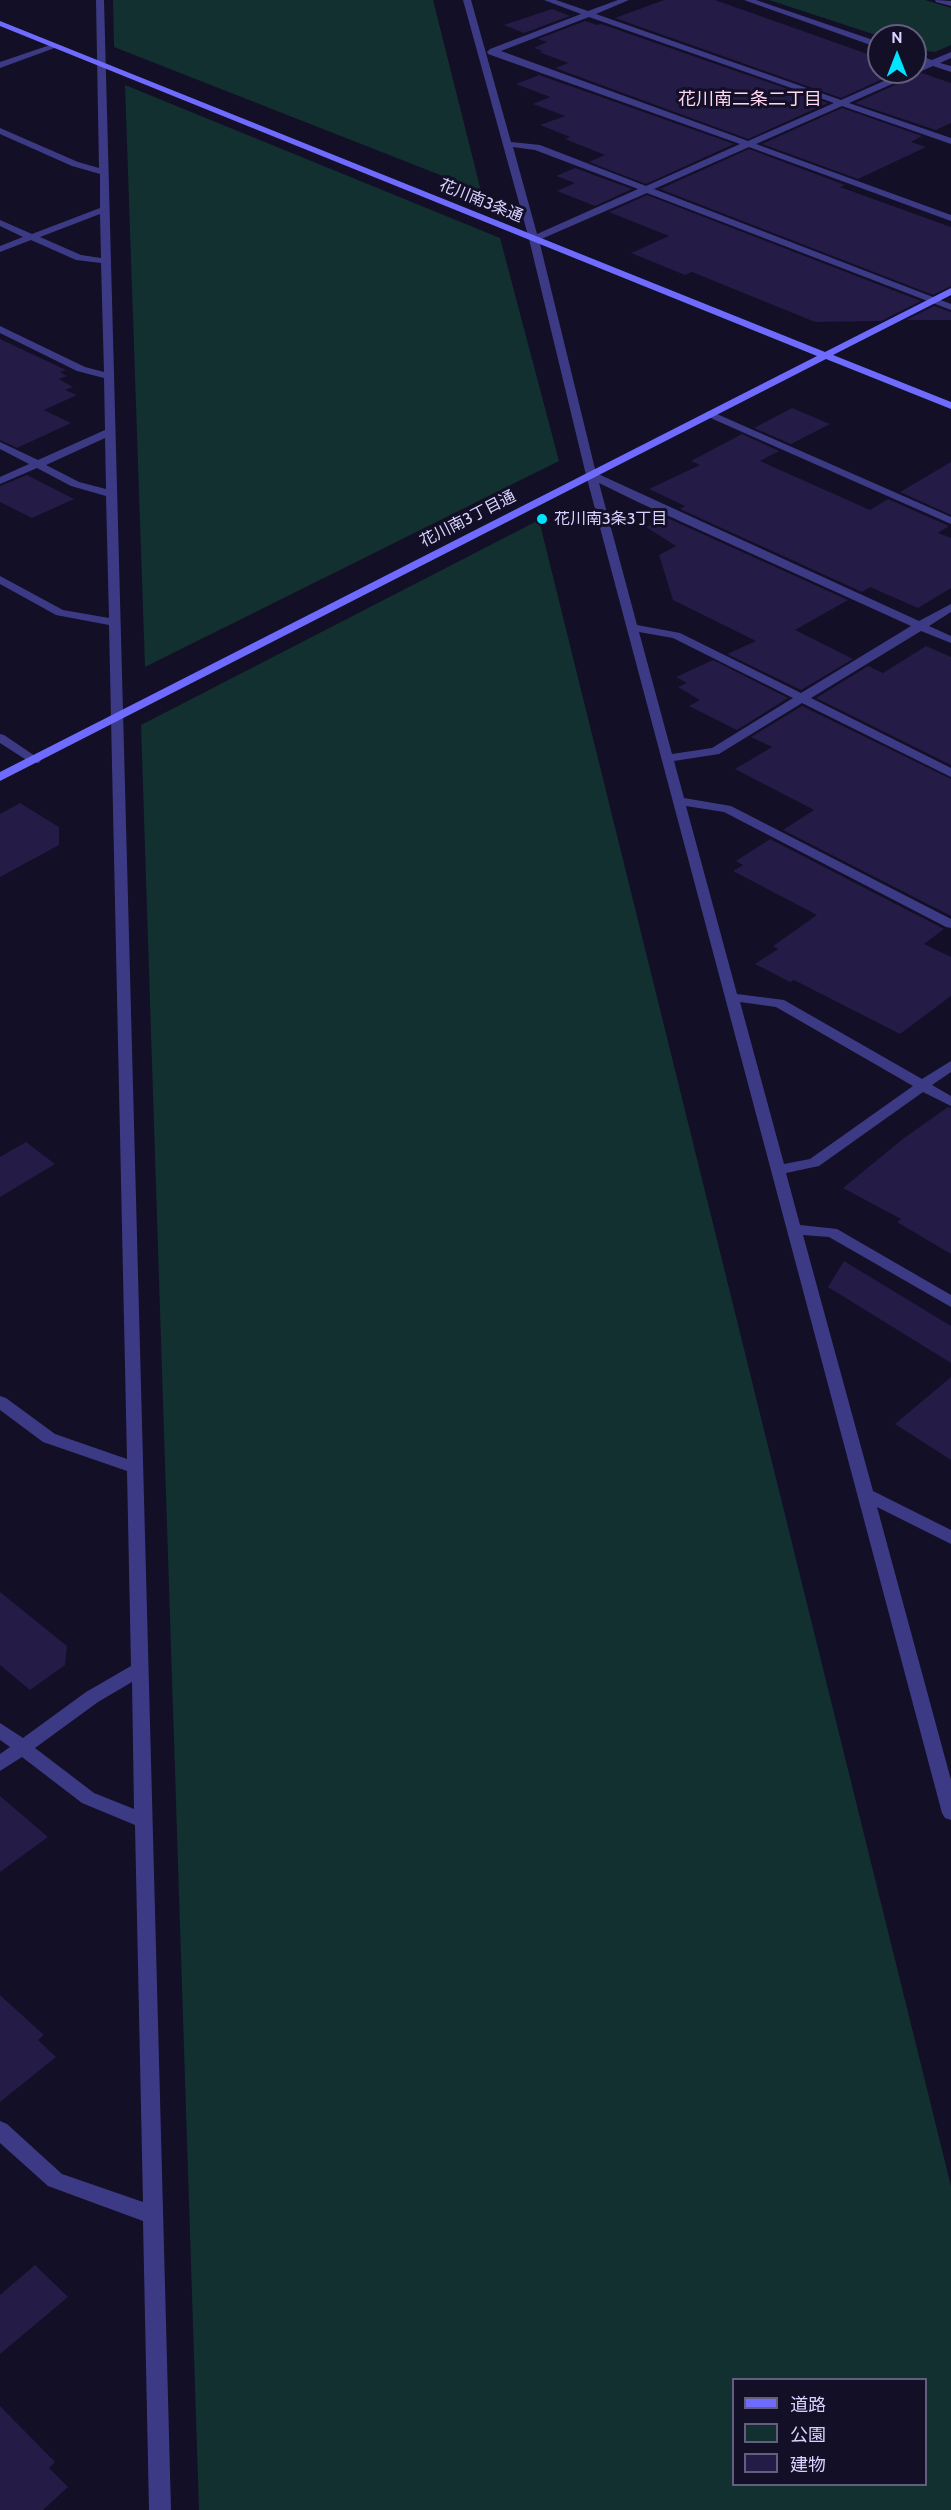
<!DOCTYPE html>
<meta charset="utf-8">
<style>
body{margin:0}
#map{position:relative;width:951px;height:2510px;overflow:hidden;background:#130f26;font-family:Cabin,"Noto Sans JP",sans-serif}
canvas{display:block}
.legend{position:absolute;left:732px;top:2378px;width:195px;height:108px;box-sizing:border-box;background:#130f26;border:2px solid #625e7d;margin:0;padding:8px 10px;list-style:none;font-size:18px;color:#d9d4ff}
.legend li{display:flex;align-items:center;gap:12px;height:30px}
.legend b{width:30px;border:2px solid #625e7d}
.north{position:absolute;left:867px;top:24px;width:60px;height:60px;box-sizing:border-box;background:#130f26;border:2px solid #625e7d;border-radius:50%;rotate:0deg;font-size:16px;font-weight:700;line-height:24px;text-align:center;color:#d9d4ff}
.north::after{content:'';display:block;margin:auto;width:21px;height:27px;background:#00e5ff;clip-path:polygon(50% 0,100% 100%,50% 72%,0 100%)}
</style>
<div id="map">
<canvas width="951" height="2510"></canvas>
<ul class="legend">
<li><b style="height:8px;background:#6f6bff"></b>道路</li>
<li><b style="height:16px;background:#12302f"></b>公園</li>
<li><b style="height:16px;background:#241b47"></b>建物</li>
</ul>
<div class="north">N</div>
</div>
<script>
const ctx = document.querySelector('canvas').getContext('2d');
ctx.lineJoin = 'round';
function fillPath(path, color) { ctx.fillStyle = color; ctx.fill(path, 'evenodd'); }
const poly = rows => new Path2D(rows.map(r => 'M' + r).join(''));
function stroke(path, color, width, dash) { ctx.strokeStyle = color; ctx.lineWidth = width; ctx.lineCap = dash ? 'butt' : 'round'; ctx.setLineDash(dash || []); ctx.stroke(path); }
function label(font, color, halo, rows, align = 'center') {
  ctx.font = font + ' Cabin,"Noto Sans JP",sans-serif'; ctx.lineWidth = 6; ctx.setLineDash([]); ctx.textBaseline = 'middle'; ctx.strokeStyle = halo; ctx.fillStyle = color; for (const [text, x, y, turn = 0] of rows) {
    ctx.save(); ctx.translate(x, y); ctx.rotate((+turn || 0) * Math.PI / 180); ctx.textAlign = isNaN(turn) ? turn : align; if (halo) ctx.strokeText(text, 0, 0); ctx.fillText(text, 0, 0); ctx.restore();
  }
}
const green = poly([
 [113,0,433,0,481,191,114,47],
 [769,0,925,0,951,8,951,45,935,52,925,51,915,48,915,36,879,36],
 [125,85,500,238,559,461,145,667],
 [539,520,951,2186,951,2510,199,2510,141,725],
 [734,2380,926,2380,926,2484,734,2484]
]);
const building = poly([
 [664,0,715,0,879,58,879,72,898,72,841,98,615,18],
 [552,9,570,16,524,33,504,25],
 [585,21,597,25,601,24,828,103,748,139,555,68,568,63,539,52,543,51,534,48,547,42,538,39],
 [922,73,951,83,951,123,936,130,855,103],
 [539,75,734,144,646,184,589,162,605,155,565,139,570,137,540,125,565,116,533,104,550,97,516,84],
 [842,108,922,136,911,142,926,147,858,179,762,144],
 [749,149,845,185,840,187,951,227,951,286,933,295,660,189],
 [575,168,632,189,595,206,557,191,575,183,556,176],
 [647,195,921,301,881,321,815,322,692,272,685,275,631,253,669,236,609,212],
 [934,306,951,312,951,320,906,320],
 [0,339,66,370,60,372,67,376,59,379,73,387,65,390,77,395,44,410,71,423,17,448,0,440],
 [792,408,830,424,791,444,754,428],
 [742,434,779,451,760,461,870,510,888,499,949,526,938,533,951,538,951,588,918,608,870,587,862,592,680,509,685,506,649,489,700,465,691,461],
 [951,462,951,515,900,492],
 [27,475,74,499,32,518,0,502,0,486],
 [665,517,848,600,795,630,853,659,801,690,727,654,756,641,673,600,659,555,676,546,646,527],
 [926,646,951,657,951,765,816,698,868,666,883,673],
 [713,660,788,698,737,730,689,706,700,700,678,687,687,683,676,677],
 [802,706,951,779,951,916,783,830,814,810,735,769,772,747,751,737],
 [20,803,59,827,59,845,0,877,0,814],
 [770,839,944,929,924,944,951,957,951,996,900,1034,794,980,790,982,755,964,778,949,773,946,817,915,733,871,743,865,736,861],
 [948,1107,951,1108,951,1254,897,1222,901,1219,843,1188,904,1138],
 [26,1142,55,1164,0,1197,0,1157],
 [844,1261,951,1326,951,1363,828,1287],
 [951,1377,951,1460,895,1424],
 [0,1592,67,1646,65,1665,30,1690,0,1665],
 [0,1796,48,1837,0,1872],
 [0,1995,44,2035,38,2040,56,2057,0,2102],
 [35,2265,68,2297,0,2354,0,2295],
 [0,2406,55,2462,49,2468,68,2487,43,2510,0,2510]
]);
const street = poly([
 [96,0,104,0,171,2510,149,2510,143,2221,48,2186,0,2143,0,2121,7,2124,62,2174,143,2202,135,1825,82,1803,22,1757,0,1771,0,1754,10,1747,0,1740,0,1723,23,1738,86,1692,131,1666,127,1471,43,1442,0,1410,0,1396,6,1398,55,1434,127,1459,109,625,56,615,0,584,0,576,63,610,109,618,106,496,71,486,37,468,0,484,0,477,29,464,0,449,0,442,38,460,105,430,104,378,77,371,0,333,0,326,85,367,104,372,101,263,76,260,31,240,0,252,0,246,23,237,0,226,0,220,32,234,100,208,100,174,72,166,0,134,0,128,78,162,99,168,96,0],
 [100,214,101,258,81,255,40,237,100,214],
 [105,438,106,489,79,482,46,465,105,438],
 [132,1682,134,1809,94,1793,35,1748,98,1702,132,1682],
 [463,0,471,0,511,142,540,145,646,186,740,144,488,54,487,52,490,49,581,14,544,0,556,0,588,11,618,0,629,0,596,14,841,100,904,72,915,72,915,67,924,63,915,60,915,54,932,60,951,52,951,58,940,63,951,66,951,72,933,66,849,103,951,138,951,144,842,106,756,144,951,215,951,221,749,147,654,189,951,304,951,310,647,193,539,240,596,473,919,621,951,604,951,612,929,626,951,636,951,643,921,631,811,698,951,768,951,777,802,703,719,754,674,761,684,798,731,806,951,919,951,928,946,927,724,812,686,806,737,994,784,1000,922,1079,951,1061,951,1072,932,1085,951,1096,951,1106,923,1092,819,1166,786,1173,800,1225,837,1229,951,1295,951,1307,829,1237,803,1235,873,1491,951,1530,951,1544,877,1507,951,1780,951,1820,945,1818,942,1813,586,475,529,239,463,0],
 [589,17,834,103,748,141,501,51,589,17],
 [513,147,535,150,638,189,537,234,513,147],
 [599,483,640,503,911,626,801,693,680,633,637,625,599,483],
 [639,632,673,638,793,698,712,748,672,754,639,632],
 [740,1002,776,1007,913,1086,810,1159,784,1164,740,1002],
 [744,0,756,0,879,42,879,48,744,0],
 [935,0,951,1,951,6,936,2,935,0],
 [53,44,60,46,0,68,0,62,53,44],
 [710,411,951,517,951,524,706,416,706,412,710,411],
 [0,734,4,735,41,760,39,763,31,763,0,743,0,734]
]);
const secondary = poly([
 [0,21,825,352,951,288,951,295,833,355,951,402,951,409,826,359,0,781,0,772,817,356,0,26,0,21]
]);
const markers = [
 [542,519,6,"#00e5ff"]
];
const farStreetnames = [
 ["花川南3条通",481,201,22],
 ["花川南3丁目通",468,519,-27]
];
const farPoinames = [
 ["花川南3条3丁目",554,519]
];
const farNeighbourhoodnames = [
 ["花川南二条二丁目",750,100]
];
fillPath(green, '#12302f');
fillPath(building, '#241b47');
fillPath(street, '#3d3a85');
fillPath(secondary, '#6f6bff');
for (const [x, y, r, color] of markers) { const dot = new Path2D(); dot.arc(x, y, r, 0, 2 * Math.PI); ctx.fillStyle = color; ctx.fill(dot); stroke(dot, '#130f26', 2); }
label('16px', '#d9d4ff', '#130f26', farStreetnames);
label('16px', '#d9d4ff', '#130f26', farPoinames, 'left');
label('18px', '#ffd6f0', '#130f26', farNeighbourhoodnames);
</script>
